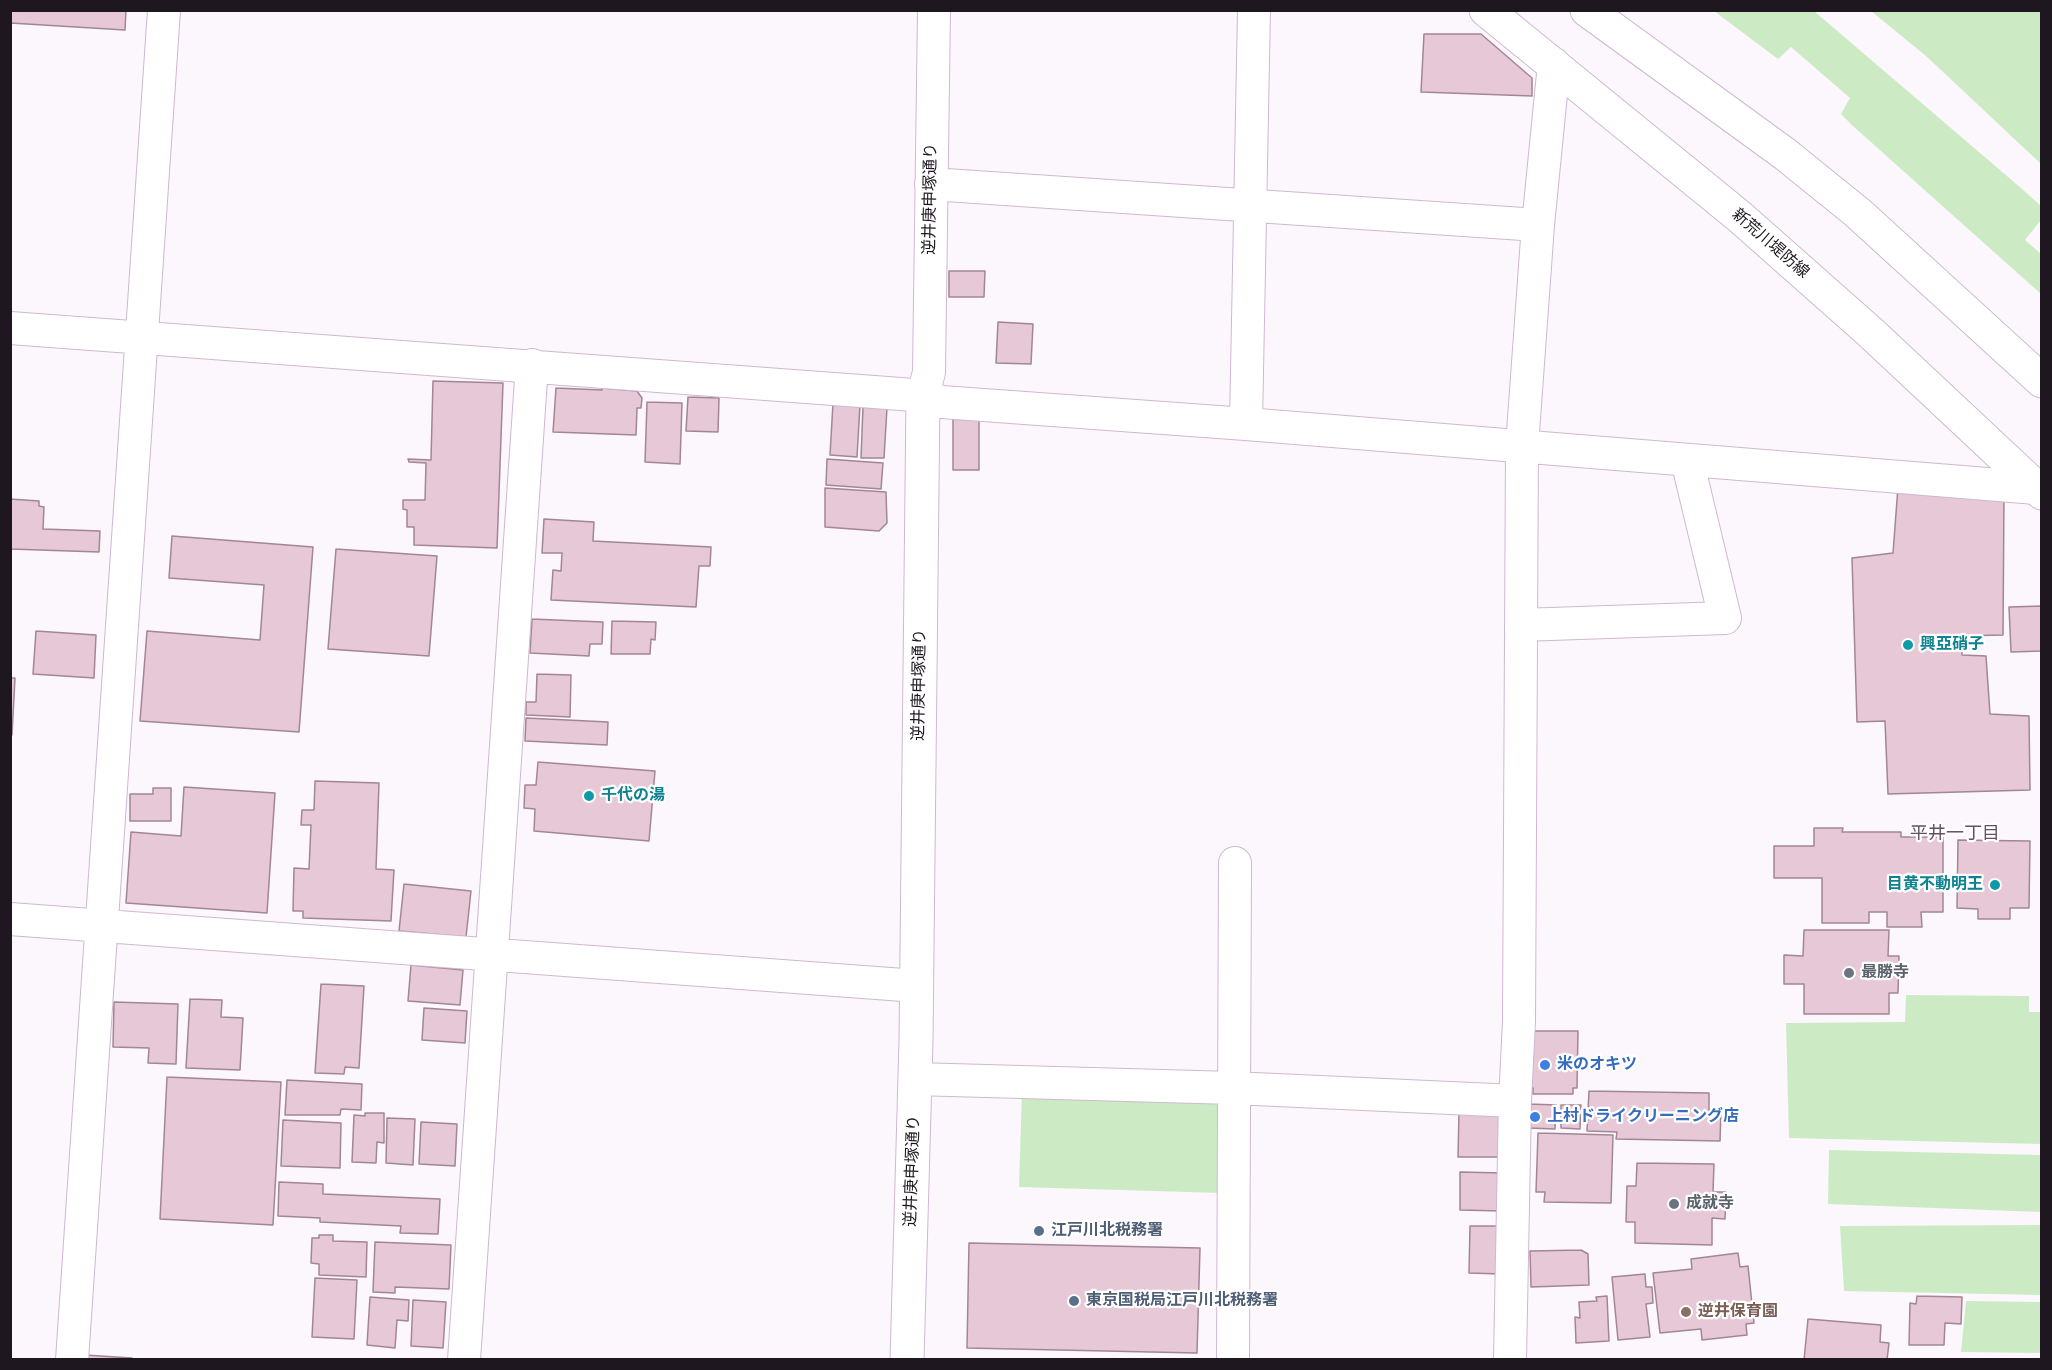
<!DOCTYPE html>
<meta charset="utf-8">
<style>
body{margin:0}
#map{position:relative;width:2052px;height:1370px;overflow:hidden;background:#fcf7fc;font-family:"Titillium Web",sans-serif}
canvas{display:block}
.frame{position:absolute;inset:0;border:12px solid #1e171f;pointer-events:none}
</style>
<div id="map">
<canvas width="2052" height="1370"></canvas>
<div class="frame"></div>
</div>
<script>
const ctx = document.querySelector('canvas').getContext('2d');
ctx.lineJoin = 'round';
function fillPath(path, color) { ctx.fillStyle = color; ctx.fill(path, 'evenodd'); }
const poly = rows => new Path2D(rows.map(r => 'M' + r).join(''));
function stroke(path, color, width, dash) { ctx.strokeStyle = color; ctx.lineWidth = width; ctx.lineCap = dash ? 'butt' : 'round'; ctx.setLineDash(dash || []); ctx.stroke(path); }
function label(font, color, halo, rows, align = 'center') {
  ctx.font = font + ' "Titillium Web","Noto Sans JP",sans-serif'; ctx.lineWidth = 4.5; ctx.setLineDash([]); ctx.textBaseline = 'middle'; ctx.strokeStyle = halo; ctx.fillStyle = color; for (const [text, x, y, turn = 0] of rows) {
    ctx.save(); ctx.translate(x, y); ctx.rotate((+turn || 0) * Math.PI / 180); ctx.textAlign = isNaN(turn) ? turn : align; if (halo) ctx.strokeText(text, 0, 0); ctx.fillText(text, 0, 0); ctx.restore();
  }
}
const green = poly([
 [1714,11,1814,11,2021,188,2041,206,2041,220,2025,240,2041,254,2041,294,1854,127,1841,114,1850,98,1791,47,1778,59],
 [1871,11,2041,11,2041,164,1926,56],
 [1906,995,2029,996,2029,1012,2041,1012,2041,1144,1789,1138,1786,1023,1905,1022],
 [1022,1091,1224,1097,1221,1193,1019,1187],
 [1829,1150,2041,1155,2041,1212,1828,1204],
 [2041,1225,2041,1295,1844,1291,1840,1226],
 [1966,1301,2041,1302,2041,1353,1961,1352]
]);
const building = poly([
 [10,10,126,10,125,30,10,23,10,10],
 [1424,34,1481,34,1532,78,1532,96,1421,92,1424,34],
 [949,271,985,271,984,297,949,297,949,271],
 [998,322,1033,324,1031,364,996,363,998,322],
 [433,381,503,383,497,548,414,545,414,527,407,527,407,510,403,509,403,500,425,500,426,463,409,462,408,459,431,460,433,381],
 [556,388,602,390,602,388,637,391,642,398,641,408,637,408,636,435,553,432,556,388],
 [688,397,719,398,718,432,686,431,688,397],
 [647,402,682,403,680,464,645,462,647,402],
 [833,403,860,405,857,457,830,455,833,403],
 [863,407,887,408,884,458,861,458,863,407],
 [953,416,979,416,979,470,953,470,953,416],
 [827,459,883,463,881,489,826,485,827,459],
 [1898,487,2004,494,2003,635,1961,636,1962,655,1986,656,1990,714,2029,716,2030,790,1888,794,1885,721,1857,722,1852,558,1893,553,1898,487],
 [825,488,886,492,887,523,879,531,825,527,825,488],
 [10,499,39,501,39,506,44,507,43,529,100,531,99,552,10,549,10,499],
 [544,519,594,522,593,541,711,547,710,566,699,566,696,607,551,600,553,570,561,571,562,553,542,553,544,519],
 [172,536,313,547,299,732,140,721,147,631,260,640,264,585,169,578,172,536],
 [336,549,437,556,429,656,328,649,336,549],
 [2042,606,2042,651,2011,652,2009,607,2042,606],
 [532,619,603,622,602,644,590,644,589,656,530,653,532,619],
 [612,621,656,622,655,640,651,639,650,654,611,654,612,621],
 [36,631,96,635,94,678,33,674,36,631],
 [537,674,571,675,570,717,526,715,526,702,536,702,537,674],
 [10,678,15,678,12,735,10,735,10,678],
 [526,718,608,722,607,745,525,741,526,718],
 [538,762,655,771,649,841,534,831,535,809,524,808,525,785,536,785,538,762],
 [315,781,379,783,376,869,394,870,391,921,303,918,303,911,293,911,294,868,309,869,311,825,301,825,302,810,314,810,315,781],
 [184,787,275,793,267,913,126,903,131,832,181,836,184,787],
 [153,788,171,788,171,821,130,821,130,794,153,794,153,788],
 [1814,828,1843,828,1842,832,1901,832,1901,837,1943,837,1943,912,1921,912,1922,927,1887,927,1887,912,1869,912,1869,923,1822,923,1822,878,1774,878,1774,846,1814,846,1814,828],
 [1958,840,2030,841,2029,908,2010,908,2010,919,1978,919,1978,909,1957,908,1958,840],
 [404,884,471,891,466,937,399,931,404,884],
 [1804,930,1889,930,1888,956,1899,956,1898,993,1889,993,1889,1014,1804,1014,1804,984,1784,984,1784,955,1803,956,1804,930],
 [411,965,463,970,460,1005,408,1001,411,965],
 [321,984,364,986,359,1068,345,1067,344,1074,315,1073,321,984],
 [190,999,222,1000,221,1017,243,1018,240,1070,186,1068,190,999],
 [114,1002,178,1004,176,1064,148,1063,149,1048,113,1047,114,1002],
 [424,1008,467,1011,465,1043,422,1040,424,1008],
 [1529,1031,1578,1031,1577,1088,1573,1088,1573,1094,1533,1094,1533,1088,1528,1088,1529,1031],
 [167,1077,281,1082,273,1225,160,1219,167,1077],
 [287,1080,362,1084,361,1110,341,1109,340,1115,285,1115,287,1080],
 [1589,1091,1709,1093,1709,1110,1721,1111,1720,1141,1616,1139,1617,1132,1587,1131,1589,1091],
 [1529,1104,1556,1105,1555,1129,1528,1128,1529,1104],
 [1561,1105,1581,1105,1580,1129,1561,1128,1561,1105],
 [1459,1112,1504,1112,1503,1157,1458,1157,1459,1112],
 [365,1113,384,1113,384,1143,377,1142,376,1163,352,1162,354,1115,365,1116,365,1113],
 [387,1118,415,1119,413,1165,386,1163,387,1118],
 [283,1120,341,1123,340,1168,281,1166,283,1120],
 [421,1122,457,1124,455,1166,419,1164,421,1122],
 [1538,1133,1613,1135,1611,1203,1544,1202,1545,1192,1536,1192,1538,1133],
 [1637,1163,1714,1164,1713,1192,1726,1192,1725,1219,1712,1218,1712,1245,1635,1243,1635,1222,1626,1222,1627,1186,1636,1186,1637,1163],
 [1460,1172,1503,1173,1502,1211,1460,1210,1460,1172],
 [279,1182,323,1184,323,1194,440,1199,438,1234,400,1233,401,1226,320,1222,320,1218,278,1216,279,1182],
 [1470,1226,1502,1226,1501,1274,1469,1273,1470,1226],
 [319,1235,333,1235,333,1241,367,1242,366,1277,319,1275,319,1264,311,1263,312,1238,319,1238,319,1235],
 [375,1242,451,1245,449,1289,395,1287,395,1293,373,1292,375,1242],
 [969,1243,1200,1248,1197,1353,967,1348,969,1243],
 [1581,1250,1588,1254,1589,1285,1531,1287,1530,1251,1581,1250],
 [1738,1253,1740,1267,1748,1266,1754,1323,1746,1324,1747,1335,1702,1340,1701,1329,1660,1333,1653,1273,1692,1269,1691,1259,1738,1253],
 [1645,1274,1646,1287,1652,1287,1653,1303,1646,1304,1650,1337,1618,1340,1612,1277,1645,1274],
 [315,1278,357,1280,354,1339,312,1337,315,1278],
 [1607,1296,1609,1341,1576,1343,1575,1317,1580,1318,1579,1302,1597,1301,1596,1297,1607,1296],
 [1917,1296,1962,1297,1961,1324,1945,1323,1944,1345,1909,1345,1910,1303,1916,1304,1917,1296],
 [370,1297,409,1300,408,1321,397,1320,395,1348,367,1345,370,1297],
 [413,1300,446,1302,443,1348,411,1346,413,1300],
 [1808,1319,1881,1325,1880,1342,1889,1343,1887,1360,1804,1360,1808,1319],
 [85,1355,132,1358,132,1360,85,1360,85,1355]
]);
const minor = poly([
 [931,184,1538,225],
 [10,328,901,394,923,396,942,402,1246,424,2036,488],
 [923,396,929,372,934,10],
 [1246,424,1254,10],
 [1521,625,1725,618,1687,460],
 [10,919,917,986],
 [915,1079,1233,1088,1515,1101],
 [72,1360,164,10],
 [464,1360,532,365],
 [1233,1360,1235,863],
 [1510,1360,1515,1101,1519,1021,1522,446,1538,225,1554,64]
]);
const tertiary = poly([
 [907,1360,916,1041,923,396]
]);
const secondary = poly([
 [1486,10,1740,217,1870,332,2042,493],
 [1587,10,1785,154,1858,213,2042,381]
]);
const markers = [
 [1908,645,6,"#0f9aa8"],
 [589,796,6,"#0f9aa8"],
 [1995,885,6,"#0f9aa8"],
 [1849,973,6,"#6b7280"],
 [1545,1065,6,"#3f7fe0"],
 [1535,1117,6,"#3f7fe0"],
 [1674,1204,6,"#6b7280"],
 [1039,1231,6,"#5c6f8a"],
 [1074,1301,6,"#5c6f8a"],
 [1686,1312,6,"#8d6e63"]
];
const streetNames = [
 ["逆井庚申塚通り",931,199,-89],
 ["新荒川堤防線",1770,244,41],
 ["逆井庚申塚通り",920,685,-89],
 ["逆井庚申塚通り",913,1171,-88]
];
const cultureNames = [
 ["興亞硝子",1920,645],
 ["千代の湯",601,796],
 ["目黄不動明王",1983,885,"right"]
];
const worshipNames = [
 ["最勝寺",1861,973],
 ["成就寺",1686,1204]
];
const shopNames = [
 ["米のオキツ",1557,1065],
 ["上村ドライクリーニング店",1547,1117]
];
const serviceNames = [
 ["江戸川北税務署",1051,1231],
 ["東京国税局江戸川北税務署",1086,1301]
];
const educationNames = [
 ["逆井保育園",1698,1312]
];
const neighbourhoodNames = [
 ["平井一丁目",1955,835]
];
fillPath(green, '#ccebc5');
fillPath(building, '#e6c8d7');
stroke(building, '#a28694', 1.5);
stroke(minor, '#ceb9d0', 34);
stroke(tertiary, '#ceb9d0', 35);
stroke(secondary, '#ceb9d0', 35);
stroke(minor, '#fff', 32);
stroke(tertiary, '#fff', 33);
stroke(secondary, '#fff', 33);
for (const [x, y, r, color] of markers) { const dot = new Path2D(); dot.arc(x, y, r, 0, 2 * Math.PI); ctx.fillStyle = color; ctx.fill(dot); stroke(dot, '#fff', 2); }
label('16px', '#1e171f', '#fff', streetNames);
label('bold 16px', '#0d838f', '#fff', cultureNames, 'left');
label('bold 16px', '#5b616d', '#fff', worshipNames, 'left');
label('bold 16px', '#366cbe', '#fff', shopNames, 'left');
label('bold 16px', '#4e5e75', '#fff', serviceNames, 'left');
label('bold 16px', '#785e54', '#fff', educationNames, 'left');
label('18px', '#625064', '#fff', neighbourhoodNames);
</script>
